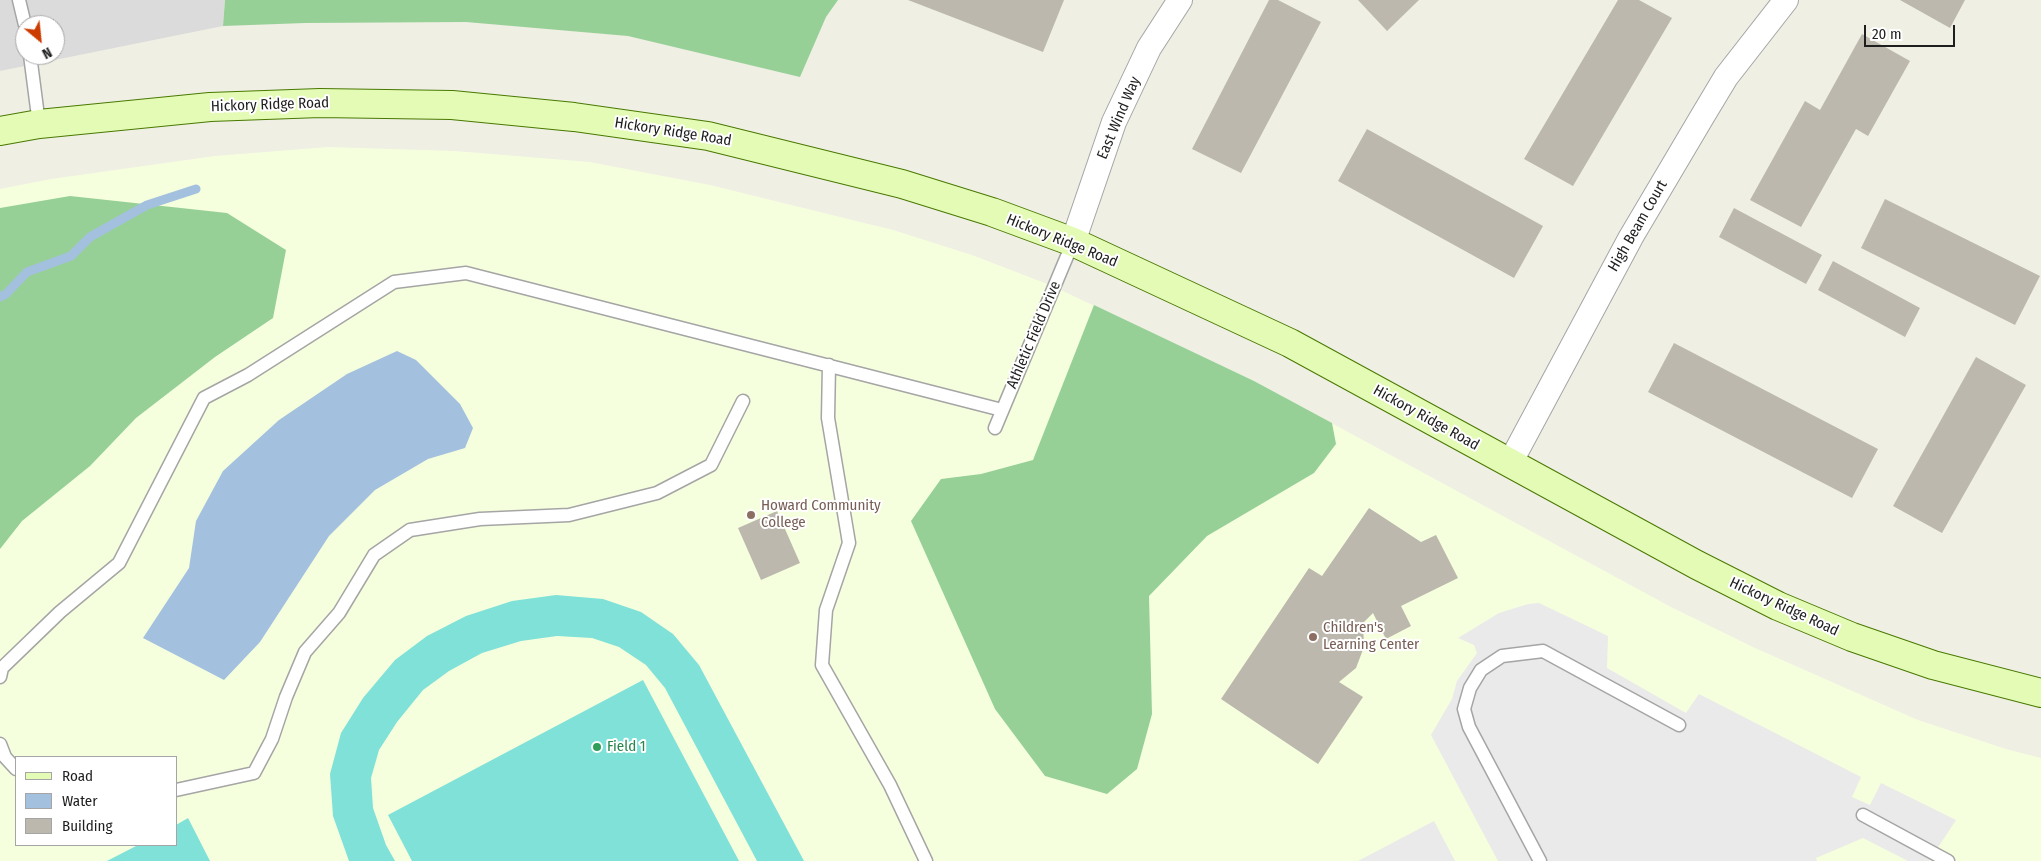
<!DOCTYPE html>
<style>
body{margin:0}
#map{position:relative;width:2041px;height:861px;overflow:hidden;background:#efefe4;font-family:"Fira Sans Condensed",sans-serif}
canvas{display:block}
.legend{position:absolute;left:15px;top:756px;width:162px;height:90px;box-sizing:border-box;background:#fff;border:1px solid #a5a5a5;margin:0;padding:6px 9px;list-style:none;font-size:15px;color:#1e1e1e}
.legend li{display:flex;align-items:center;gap:10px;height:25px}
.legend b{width:25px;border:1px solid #a5a5a5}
.north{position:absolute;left:15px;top:15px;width:50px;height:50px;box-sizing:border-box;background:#fff;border:1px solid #a5a5a5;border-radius:50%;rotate:152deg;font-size:14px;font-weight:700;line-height:20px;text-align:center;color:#1e1e1e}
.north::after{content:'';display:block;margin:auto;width:18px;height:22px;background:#cc3b00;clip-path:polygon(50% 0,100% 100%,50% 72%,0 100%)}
.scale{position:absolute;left:1864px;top:25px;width:91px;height:22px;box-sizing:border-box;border:2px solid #1e1e1e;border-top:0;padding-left:6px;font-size:15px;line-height:18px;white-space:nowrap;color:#1e1e1e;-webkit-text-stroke:4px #fff;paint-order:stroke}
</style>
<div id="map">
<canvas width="2041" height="861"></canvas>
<ul class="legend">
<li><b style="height:6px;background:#e4fbb6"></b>Road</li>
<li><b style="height:14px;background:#a3c0df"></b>Water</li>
<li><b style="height:14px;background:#bcb8ad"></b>Building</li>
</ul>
<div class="north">N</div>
<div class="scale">20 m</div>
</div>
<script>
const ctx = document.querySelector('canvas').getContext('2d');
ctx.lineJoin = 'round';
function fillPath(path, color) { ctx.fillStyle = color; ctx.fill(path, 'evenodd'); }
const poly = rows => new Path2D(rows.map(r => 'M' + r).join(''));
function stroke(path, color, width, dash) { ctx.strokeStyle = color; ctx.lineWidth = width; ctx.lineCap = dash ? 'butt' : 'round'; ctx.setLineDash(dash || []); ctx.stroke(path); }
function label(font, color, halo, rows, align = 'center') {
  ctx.font = font + ' "Fira Sans Condensed",sans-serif'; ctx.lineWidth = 4; ctx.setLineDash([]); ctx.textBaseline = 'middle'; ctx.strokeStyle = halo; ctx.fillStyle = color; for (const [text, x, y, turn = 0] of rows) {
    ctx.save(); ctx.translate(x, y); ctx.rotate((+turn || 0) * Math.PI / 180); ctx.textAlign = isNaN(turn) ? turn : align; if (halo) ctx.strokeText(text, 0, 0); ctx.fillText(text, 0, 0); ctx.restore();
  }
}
const residential = poly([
 [0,0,225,0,223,26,0,71],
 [25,25,55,25,55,55,25,55]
]);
const education = poly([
 [328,147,455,151,590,162,710,185,893,230,972,255,1050,285,1254,381,1671,607,1755,648,1918,720,2006,749,2041,758,2041,861,0,861,0,189,51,179,215,156],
 [16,757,176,757,176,845,16,845]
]);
const forest = poly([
 [225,0,838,0,826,17,800,77,628,36,466,22,305,23,223,26],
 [70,196,227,213,286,250,273,318,215,357,136,418,90,466,22,521,0,549,0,208],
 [1094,305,1254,381,1332,423,1336,444,1314,473,1207,536,1149,596,1152,714,1137,769,1107,794,1045,776,995,709,911,521,941,479,981,474,1033,460]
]);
const pitch = poly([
 [556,595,603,599,641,612,673,634,699,665,804,861,757,861,665,688,646,665,619,647,592,638,557,636,521,641,482,653,449,671,423,690,397,722,379,750,371,778,373,808,386,845,395,861,349,861,333,816,330,774,341,733,363,698,395,660,427,636,466,616,512,601],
 [643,680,739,861,412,861,388,815],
 [188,818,210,861,107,861,138,845,176,845,176,825]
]);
const parking = poly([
 [1539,603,1608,636,1607,668,1686,713,1699,694,1861,777,1852,797,1870,805,1881,783,1956,820,1929,861,1908,861,1863,838,1816,858,1817,861,1498,861,1431,735,1452,699,1457,681,1477,653,1474,645,1458,638,1499,613,1528,604],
 [1434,821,1455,861,1358,861]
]);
const water = poly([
 [397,351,416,360,460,404,473,428,465,448,428,459,375,490,329,536,260,642,224,680,143,638,189,568,196,521,223,471,279,420,347,374]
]);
const stream = poly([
 [0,297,6,294,27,272,71,256,90,237,147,205,196,189]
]);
const building = poly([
 [908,0,1064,0,1043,52],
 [1269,0,1278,0,1321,22,1241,173,1192,149],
 [1358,0,1419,0,1387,31],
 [1618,0,1639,0,1672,18,1573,186,1524,159],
 [1900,0,1965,0,1950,28],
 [1862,34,1910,61,1868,136,1856,129,1801,227,1750,200,1805,101,1820,110],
 [1367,129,1543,226,1514,278,1338,181],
 [1885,199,2040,276,2015,325,1861,248],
 [1734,208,1822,255,1806,284,1719,237],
 [1833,261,1920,308,1905,337,1818,290],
 [1674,343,1878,449,1852,498,1648,392],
 [1976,357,2026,385,1942,533,1893,506],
 [1369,508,1421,542,1436,535,1458,578,1401,606,1411,626,1386,639,1373,613,1363,623,1364,647,1356,668,1339,682,1363,697,1318,764,1221,699,1309,568,1322,576],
 [777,511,800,563,761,580,738,528]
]);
const lane = poly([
 [19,0,25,25],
 [30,55,39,124],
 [829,365,828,418,849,543,826,610,822,665,890,785,926,861],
 [995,428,1073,242],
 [0,677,2,668,60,612,119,563,204,398,248,375,394,282,466,273,1002,410],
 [0,744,5,757,16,769],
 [176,790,254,773,272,739,286,697,305,652,339,613,374,555,410,530,480,519,569,515,657,493,711,465,743,401],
 [1863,815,1948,861],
 [1540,861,1469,727,1464,709,1470,688,1481,670,1502,656,1543,651,1679,725]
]);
const street = poly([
 [1073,242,1114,122,1149,48,1180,0],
 [1510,463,1631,237,1702,117,1726,77,1786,0]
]);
const secondary = poly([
 [0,131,39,124,210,107,320,103,452,105,574,117,708,136,902,184,992,212,1073,242,1290,343,1697,565,1778,606,1852,637,1933,665,2041,693]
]);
const markers = [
 [751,515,5,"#8d6e63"],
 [1313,637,5,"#8d6e63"],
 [597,747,5,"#2e9e5b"]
];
const streetNames = [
 ["Hickory Ridge Road",270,105,-2],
 ["East Wind Way",1119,118,-67],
 ["Hickory Ridge Road",673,132,9],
 ["High Beam Court",1638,226,-60],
 ["Hickory Ridge Road",1062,241,22],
 ["Athletic Field Drive",1034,335,-67],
 ["Hickory Ridge Road",1426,418,29],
 ["Hickory Ridge Road",1784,607,25]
];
const educationNames = [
 ["Howard Community",761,506],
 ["College",761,523],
 ["Children's",1323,628],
 ["Learning Center",1323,645]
];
const leisureNames = [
 ["Field 1",607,747]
];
fillPath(residential, '#dcdbdb');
fillPath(education, '#f5ffdd');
fillPath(forest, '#97d097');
fillPath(pitch, '#7fe1d8');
fillPath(parking, '#eaeaea');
fillPath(water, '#a3c0df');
stroke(stream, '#a3c0df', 9);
fillPath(building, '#bcb8ad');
stroke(lane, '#a5a5a5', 15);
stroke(street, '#a5a5a5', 26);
stroke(secondary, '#497901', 30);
stroke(lane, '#fff', 12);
stroke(street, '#fff', 24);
stroke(secondary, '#e4fbb6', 28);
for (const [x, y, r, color] of markers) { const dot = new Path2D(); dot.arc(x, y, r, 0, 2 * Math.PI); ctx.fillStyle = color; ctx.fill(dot); stroke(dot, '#fff', 2); }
label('15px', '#1e1e1e', '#fff', streetNames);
label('15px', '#785e54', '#fff', educationNames, 'left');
label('15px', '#27864d', '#fff', leisureNames, 'left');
</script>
